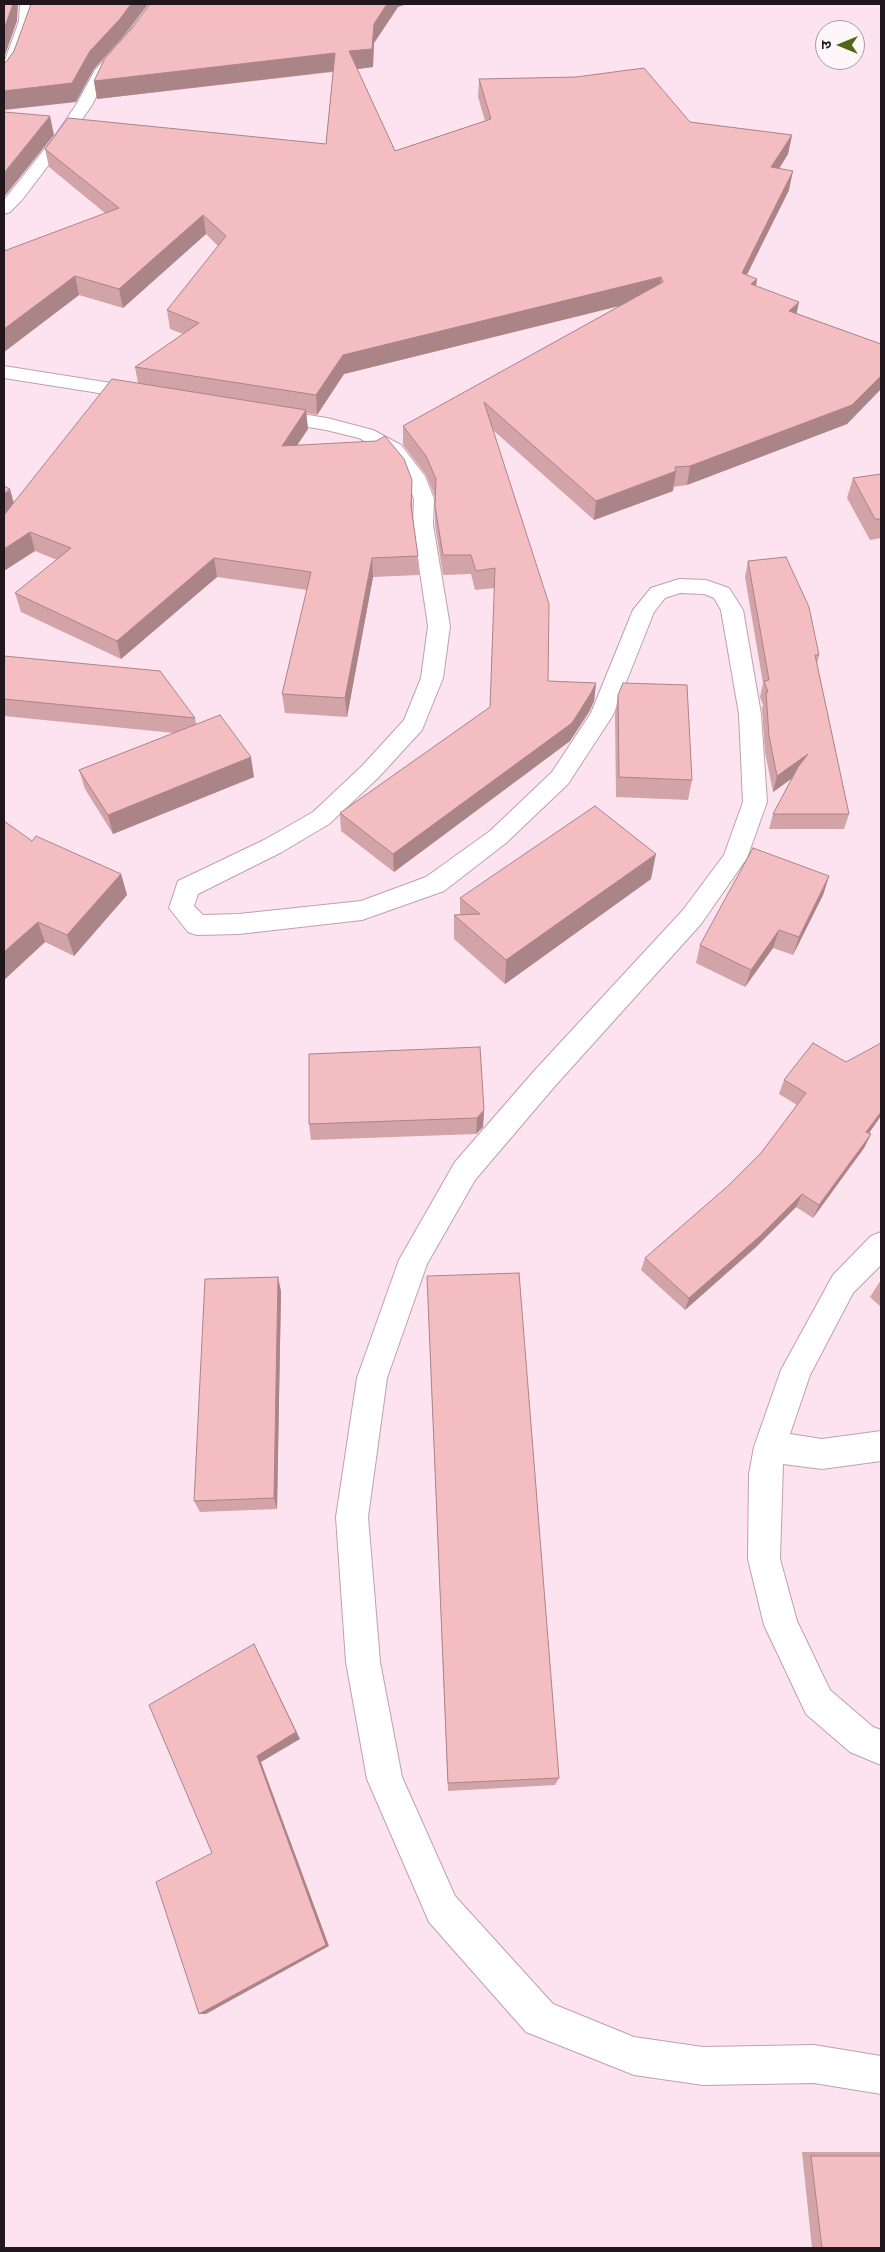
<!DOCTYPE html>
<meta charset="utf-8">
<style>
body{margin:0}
#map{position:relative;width:885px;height:2252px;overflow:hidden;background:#fde3f0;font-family:"Open Sans","Noto Sans Devanagari",sans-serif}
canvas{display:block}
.frame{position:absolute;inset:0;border:5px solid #21161c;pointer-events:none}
.north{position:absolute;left:815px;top:20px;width:50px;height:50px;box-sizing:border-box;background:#fdf7fa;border:1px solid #a59da1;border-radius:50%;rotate:270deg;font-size:14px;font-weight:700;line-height:20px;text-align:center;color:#21161c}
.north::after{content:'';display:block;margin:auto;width:18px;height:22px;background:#4f6716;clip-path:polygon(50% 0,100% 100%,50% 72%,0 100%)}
</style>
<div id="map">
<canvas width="885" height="2252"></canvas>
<div class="frame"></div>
<div class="north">उ</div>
</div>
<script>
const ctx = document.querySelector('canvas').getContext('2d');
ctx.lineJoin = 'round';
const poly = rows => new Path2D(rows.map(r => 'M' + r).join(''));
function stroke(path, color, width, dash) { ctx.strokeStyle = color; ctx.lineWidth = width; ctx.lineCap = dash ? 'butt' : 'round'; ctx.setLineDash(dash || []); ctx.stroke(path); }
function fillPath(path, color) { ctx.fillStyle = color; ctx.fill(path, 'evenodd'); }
const street = poly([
 [149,4,163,4,134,44,107,75,92,105,66,142,22,200,10,212,4,214,4,200,55,136,76,105,95,70,124,38,149,4],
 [4,366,143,388,150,390,152,394,150,398,143,400,4,378,4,366],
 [269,409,327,418,373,430,401,445,425,476,434,499,433,525,450,626,443,678,422,730,378,778,329,824,282,852,198,894,194,906,203,915,239,914,361,901,426,877,490,831,552,772,591,713,633,610,651,588,679,579,706,580,729,588,743,610,761,714,767,802,747,858,701,924,555,1086,475,1180,427,1264,387,1378,368,1517,380,1662,402,1777,455,1896,553,2004,634,2037,703,2047,814,2045,881,2056,881,2094,814,2083,703,2085,634,2075,526,2032,429,1922,367,1779,346,1662,336,1517,357,1378,399,1260,455,1162,535,1070,683,910,724,855,743,802,739,714,721,610,714,598,704,594,680,593,665,598,654,612,613,715,568,784,506,843,444,891,362,920,239,934,197,935,188,932,169,908,178,881,264,840,313,812,362,766,404,720,421,678,428,626,413,525,414,499,406,477,387,453,359,438,326,430,262,419,260,415,262,411,269,409],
 [881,1232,881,1265,853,1293,810,1375,790,1434,822,1439,881,1431,881,1461,822,1469,783,1464,780,1559,797,1621,830,1690,873,1727,881,1730,881,1765,850,1752,806,1714,764,1625,748,1559,749,1474,754,1447,781,1370,833,1275,871,1236,881,1232]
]);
const secondary = poly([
 [20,4,34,4,33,21,16,69,9,79,4,80,4,63,19,21,20,4]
]);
const wall = poly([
 [398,7,374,43,373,67,357,69,395,151,485,121,478,97,479,79,690,122,792,135,788,154,779,169,789,190,747,275,757,279,756,286,796,313,881,344,881,389,847,424,687,485,673,487,673,491,594,520,493,430,548,681,596,683,594,701,589,712,570,741,394,872,341,831,340,813,490,707,495,588,475,590,471,574,443,575,435,525,435,497,426,475,403,445,403,426,620,306,344,374,317,415,306,413,308,429,297,445,412,499,412,512,418,556,419,575,373,577,347,717,285,713,282,694,307,590,217,577,121,659,21,612,15,593,57,560,35,551,14,503,138,383,135,367,183,334,170,329,167,310,218,246,206,234,123,308,79,295,4,352,105,213,49,167,45,149,326,144,333,72,97,99,94,81],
 [881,474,881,538,870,540,847,498,853,478],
 [748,561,819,655,817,664,849,814,844,829,769,829,773,814,793,778,773,792,765,752,762,708,763,705,760,697,763,683,745,577],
 [4,656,195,718,196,724,254,777,113,834,85,789,79,770,174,733,4,716],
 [618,695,692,780,688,800,616,797,615,715],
 [32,841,121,874,127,895,74,956,45,942,4,980],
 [829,876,823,895,793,955,773,948,745,987,696,963,700,945],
 [651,879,505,984,454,939,454,915,460,914,460,898],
 [813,1043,869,1133,871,1134,864,1148,813,1218,796,1207,755,1248,685,1310,641,1270,645,1258,729,1185,761,1153,797,1105,779,1094,784,1080],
 [484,1110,483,1127,476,1134,311,1140,309,1124],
 [427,1276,559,1778,555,1785,448,1791],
 [881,1280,881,1307,870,1297,879,1283],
 [281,1291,277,1509,200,1512,194,1501],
 [802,2152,881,2152,881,2248,812,2248]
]);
const shadedWall = poly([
 [13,4,19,4,18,4,17,21,4,58,4,29],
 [131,4,148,4,123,37,94,69,76,102,4,110,4,91,90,51],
 [387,4,408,4,398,7,374,43,373,67,350,70,349,51],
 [335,53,336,71,97,99,94,81],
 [50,116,54,135,4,197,4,173],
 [792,135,788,154,768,186,771,167],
 [793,171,789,190,738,292,742,273],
 [203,215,206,234,123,308,119,289],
 [75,276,79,295,4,352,4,329],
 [661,277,659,296,344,374,317,415,316,395,343,355],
 [757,279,754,298,751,284],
 [799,302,795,321,789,311],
 [881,376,881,389,847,424,687,485,690,466],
 [306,410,308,429,284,465,282,446],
 [676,471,673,491,594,520,596,501],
 [412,480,412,499,411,525,411,506],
 [10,489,15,507,4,517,4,494],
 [30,532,35,551,4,571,4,549],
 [214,558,217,577,121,659,117,641],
 [372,558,373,577,347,717,345,698],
 [596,683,594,701,589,712,570,741,394,872,393,854],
 [808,754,803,770,773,792,777,776],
 [251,757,254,777,113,834,108,815],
 [656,854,651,879,505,984,506,960],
 [121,874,127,895,74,956,67,935],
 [829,876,823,895,793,955,799,937],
 [38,922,45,942,4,980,4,952],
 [779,930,773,948,745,987,751,970],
 [484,1110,483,1127,476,1134,477,1118],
 [881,1112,881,1116,860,1146,866,1132],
 [871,1134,864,1148,813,1218,819,1205],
 [802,1194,796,1207,755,1248,685,1310,689,1298],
 [278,1277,281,1291,277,1509,274,1498],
 [254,1644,300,1739,261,1762,329,1946,206,2014,199,2014,257,1756]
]);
const building = poly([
 [4,4,13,4,4,29,4,4],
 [31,4,131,4,120,19,90,51,72,83,4,91,4,62,6,62,14,51,31,4],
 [150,4,387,4,374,24,372,49,349,51,395,151,491,119,479,79,576,77,644,68,690,122,792,135,771,167,793,171,742,273,757,279,751,284,799,302,789,311,881,344,881,376,852,405,690,466,675,467,676,471,596,501,484,402,549,604,548,681,596,683,591,693,572,723,393,854,340,813,490,707,495,568,476,571,471,555,443,555,435,506,436,479,426,456,403,426,663,282,661,277,343,355,316,395,135,367,199,323,167,310,226,236,203,215,119,289,75,276,4,329,4,251,119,208,45,149,68,118,326,144,335,53,94,81,105,58,133,27,150,4],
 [4,112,50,116,4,173,4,112],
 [112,379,306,410,282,446,376,441,385,436,404,459,412,480,411,506,418,556,372,558,345,698,282,694,311,572,214,558,117,641,15,593,71,548,30,532,4,549,4,515,112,379],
 [881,474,881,519,875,519,853,478,881,474],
 [4,486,10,489,4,494,4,486],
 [786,557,809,607,819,655,815,655,849,814,773,814,798,767,808,754,777,776,769,736,766,692,768,692,764,681,769,680,748,561,786,557],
 [4,656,160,671,195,718,4,699,4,656],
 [623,683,687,685,692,780,619,777,618,695,623,683],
 [220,715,251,757,108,815,79,770,220,715],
 [595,806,656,854,506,960,454,915,480,914,460,898,595,806],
 [4,821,32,841,36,836,121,874,67,935,38,922,4,952,4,821],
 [753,848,829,876,799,937,779,930,751,970,700,945,753,848],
 [813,1043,846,1062,881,1043,881,1112,866,1132,871,1134,819,1205,802,1194,760,1236,689,1298,645,1258,729,1185,761,1153,806,1093,784,1080,813,1043],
 [480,1047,484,1110,477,1118,309,1124,309,1054,480,1047],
 [519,1273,559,1778,448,1783,427,1276,519,1273],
 [278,1277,274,1498,194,1501,205,1279,278,1277],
 [254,1644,296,1732,257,1756,326,1945,199,2014,156,1882,212,1853,149,1705,254,1644],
 [811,2156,881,2156,881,2248,822,2248,811,2156]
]);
stroke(street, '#bea0b0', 2);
stroke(secondary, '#bea0b0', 2);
fillPath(street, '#fff');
fillPath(secondary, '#fff');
fillPath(wall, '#d2a3a7');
fillPath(shadedWall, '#ab8488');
fillPath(building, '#f4bdc2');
stroke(building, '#ab8488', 1);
</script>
